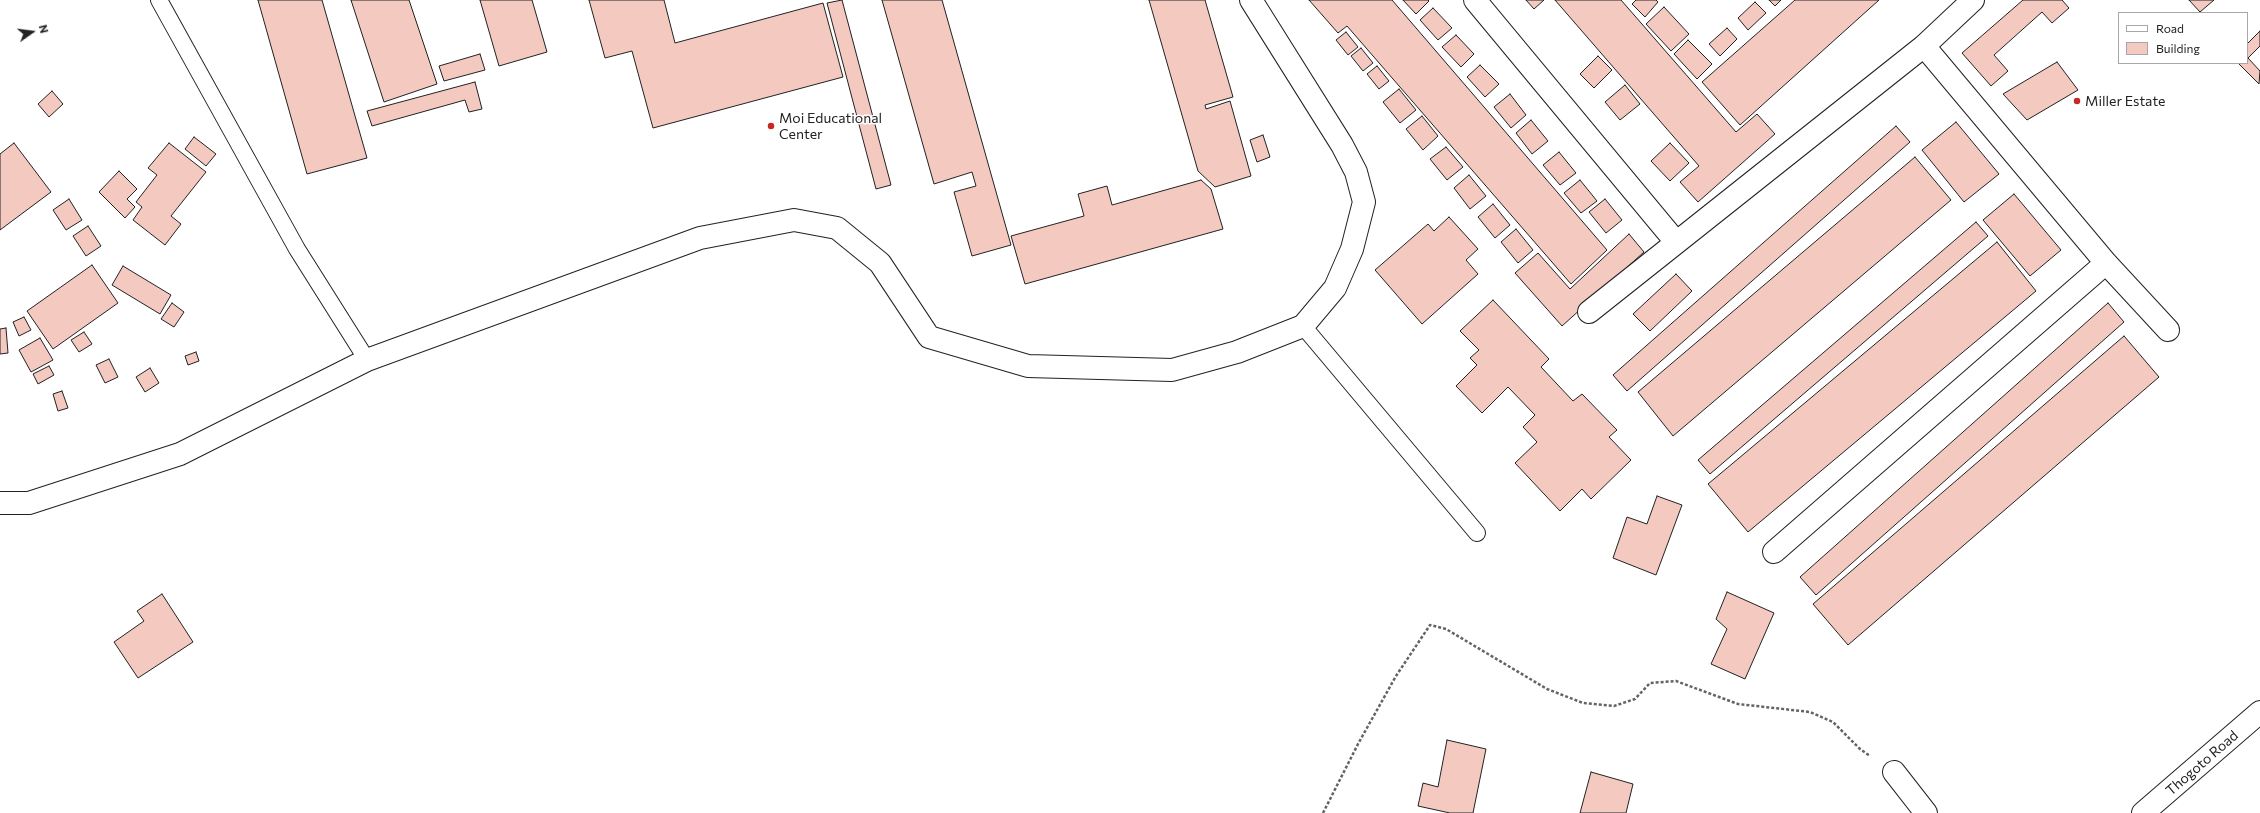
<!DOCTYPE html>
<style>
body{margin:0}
#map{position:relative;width:2260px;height:813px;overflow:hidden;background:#fff;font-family:Commissioner,sans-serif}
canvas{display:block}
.legend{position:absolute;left:2118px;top:12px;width:130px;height:52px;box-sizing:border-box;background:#fff;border:1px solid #a7a7a7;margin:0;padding:5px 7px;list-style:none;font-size:12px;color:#222}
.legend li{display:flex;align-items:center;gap:8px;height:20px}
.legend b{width:20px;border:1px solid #a7a7a7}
.north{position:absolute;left:12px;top:12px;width:40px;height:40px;-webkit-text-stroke:3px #fff;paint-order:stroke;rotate:76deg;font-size:11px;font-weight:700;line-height:16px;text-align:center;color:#222}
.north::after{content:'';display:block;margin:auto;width:14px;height:18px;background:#222;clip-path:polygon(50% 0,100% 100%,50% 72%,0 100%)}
</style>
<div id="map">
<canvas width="2260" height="813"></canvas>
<ul class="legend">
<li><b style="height:5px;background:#fff"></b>Road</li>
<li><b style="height:11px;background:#f3c9c0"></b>Building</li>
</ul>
<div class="north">N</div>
</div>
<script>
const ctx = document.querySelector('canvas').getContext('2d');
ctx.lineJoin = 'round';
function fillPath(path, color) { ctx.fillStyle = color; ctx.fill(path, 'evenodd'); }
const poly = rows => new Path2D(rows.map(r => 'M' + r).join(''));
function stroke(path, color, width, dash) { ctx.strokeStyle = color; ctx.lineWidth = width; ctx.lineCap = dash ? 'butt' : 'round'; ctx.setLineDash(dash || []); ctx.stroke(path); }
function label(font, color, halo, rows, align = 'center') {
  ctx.font = font + ' Commissioner,sans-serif'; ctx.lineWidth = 3; ctx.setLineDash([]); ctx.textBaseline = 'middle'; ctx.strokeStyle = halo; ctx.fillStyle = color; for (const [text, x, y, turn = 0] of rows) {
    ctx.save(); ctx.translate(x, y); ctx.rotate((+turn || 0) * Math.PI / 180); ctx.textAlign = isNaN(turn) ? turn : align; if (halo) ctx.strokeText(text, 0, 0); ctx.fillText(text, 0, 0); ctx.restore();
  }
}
const building = poly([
 [258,0,322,0,367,158,307,174,258,0],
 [351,0,409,0,437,84,384,102,351,0],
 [480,0,532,0,547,52,499,66,480,0],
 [589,0,664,0,675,43,823,3,843,77,653,128,632,51,605,58,589,0],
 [842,0,891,185,876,189,827,3,842,0],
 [882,0,942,0,1011,245,972,256,954,192,976,186,972,172,934,184,882,0],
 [1149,0,1205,0,1233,97,1205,105,1206,109,1230,101,1251,176,1215,187,1198,171,1149,0],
 [1309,0,1392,0,1607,250,1571,284,1347,26,1338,33,1309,0],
 [1403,0,1428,0,1429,1,1416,14,1403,0],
 [1526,0,1544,0,1534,9,1526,0],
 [1555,0,1621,0,1736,132,1757,114,1775,134,1698,202,1680,182,1699,166,1555,0],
 [1636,0,1656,0,1658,2,1645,17,1632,4,1636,0],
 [1769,0,1781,0,1775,6,1769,0],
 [1795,0,1879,0,1740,125,1702,82,1795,0],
 [2023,0,2062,0,2069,8,2052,23,2042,12,1994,55,2008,71,1991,86,1962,53,2023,0],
 [2189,0,2214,0,2200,12,2189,0],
 [1755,2,1766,13,1748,30,1738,18,1755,2],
 [1664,7,1689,34,1671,51,1646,24,1664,7],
 [1433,8,1452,28,1438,40,1420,20,1433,8],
 [1727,28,1737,39,1720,56,1709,44,1727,28],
 [2260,31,2260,46,2248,58,2260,71,2259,84,2238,63,2247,63,2247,44,2260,31],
 [1346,32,1358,47,1348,55,1336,40,1346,32],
 [1456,35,1474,54,1461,67,1442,47,1456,35],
 [1688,40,1712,64,1697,79,1674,54,1688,40],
 [1361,48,1373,63,1363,71,1351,56,1361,48],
 [480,54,485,70,444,81,439,66,480,54],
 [1598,56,1612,70,1594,88,1580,74,1598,56],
 [2057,62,2078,90,2027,120,2003,94,2057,62],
 [1480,65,1499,84,1485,97,1467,77,1480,65],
 [1377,66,1389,81,1379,89,1367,74,1377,66],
 [475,82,482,109,469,112,465,100,372,126,367,111,475,82],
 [1625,85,1640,104,1620,120,1605,102,1625,85],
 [1399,89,1416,110,1400,123,1383,102,1399,89],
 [52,91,63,104,49,117,38,104,52,91],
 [1510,94,1526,115,1511,128,1494,107,1510,94],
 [1422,116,1438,136,1423,150,1406,129,1422,116],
 [1531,120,1548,141,1532,154,1516,133,1531,120],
 [1956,122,1999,174,1964,202,1922,150,1956,122],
 [1896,126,1910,142,1627,391,1613,375,1896,126],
 [1263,135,1270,157,1257,162,1250,140,1263,135],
 [194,137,216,154,206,166,185,149,194,137],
 [14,143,51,192,0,230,0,154,14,143],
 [169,143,206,172,171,216,181,224,165,245,133,220,142,207,136,202,157,175,148,168,169,143],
 [1670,143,1689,163,1670,181,1651,161,1670,143],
 [1446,147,1463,167,1447,180,1430,159,1446,147],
 [1559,152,1576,173,1560,185,1543,165,1559,152],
 [1915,157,1951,200,1673,436,1638,392,1915,157],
 [119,171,137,189,127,199,135,207,125,218,99,192,119,171],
 [1469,175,1486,196,1470,209,1454,188,1469,175],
 [1201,180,1211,189,1223,229,1025,284,1011,236,1084,216,1078,194,1107,186,1112,205,1201,180],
 [1580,180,1597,201,1581,213,1564,193,1580,180],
 [2014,194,2061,250,2030,276,1983,220,2014,194],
 [69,199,82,220,66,230,53,210,69,199],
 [1605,199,1622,220,1606,233,1589,212,1605,199],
 [1493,204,1510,225,1495,238,1478,217,1493,204],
 [1449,217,1478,249,1466,260,1478,274,1422,324,1375,270,1428,224,1434,231,1449,217],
 [1976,222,1988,236,1710,474,1698,460,1976,222],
 [88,226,101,246,86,256,73,236,88,226],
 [1516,229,1533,250,1518,263,1501,242,1516,229],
 [1629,234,1644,252,1562,326,1515,273,1538,253,1570,289,1629,234],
 [1997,242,2036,291,1748,532,1708,484,1997,242],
 [92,265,118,303,53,349,27,311,92,265],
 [123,266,171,295,160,314,112,285,123,266],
 [1676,274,1692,291,1650,331,1633,314,1676,274],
 [1493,300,1549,359,1541,367,1573,401,1582,394,1617,430,1609,437,1631,460,1591,499,1582,489,1560,511,1515,463,1537,442,1523,427,1535,415,1508,387,1482,413,1456,386,1477,365,1470,358,1479,350,1460,331,1493,300],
 [172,303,184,312,174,327,161,319,172,303],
 [2108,303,2124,322,1816,595,1800,577,2108,303],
 [24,317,31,330,19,336,13,322,24,317],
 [6,328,8,353,0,354,0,329,6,328],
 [84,332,92,344,79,352,71,340,84,332],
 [2124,336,2159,377,1848,645,1813,604,2124,336],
 [40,338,53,360,31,372,19,350,40,338],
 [196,352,199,361,188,365,185,356,196,352],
 [109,359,118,377,105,383,96,365,109,359],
 [49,366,54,375,38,384,33,374,49,366],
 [150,368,159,383,145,392,136,377,150,368],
 [62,391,68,408,58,411,53,394,62,391],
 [1657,496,1682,505,1656,575,1613,558,1627,517,1647,524,1657,496],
 [1727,592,1774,613,1745,679,1711,664,1727,629,1716,619,1727,592],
 [162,594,193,642,138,678,114,642,144,621,137,611,162,594],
 [1447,740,1486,749,1473,813,1450,813,1418,806,1423,783,1438,787,1447,740],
 [1591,772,1633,784,1626,813,1580,813,1591,772]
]);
const path = poly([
 [1323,813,1358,744,1396,676,1430,625,1446,629,1547,689,1583,703,1614,706,1635,699,1650,683,1676,681,1738,704,1810,712,1833,722,1860,749,1870,756]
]);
const lane = poly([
 [159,0,297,249,367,360],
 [1303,326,1477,533]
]);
const street = poly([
 [1475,0,1676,242],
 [1924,46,2106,263,2168,330],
 [1589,312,1924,46,1973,0],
 [0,503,29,503,180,454,367,360,700,238,794,220,837,228,880,263,929,337,1028,366,1172,370,1237,352,1303,326,1335,288,1352,249,1364,202,1356,172,1342,145,1251,0],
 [1774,552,2106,263],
 [1894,772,1926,813],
 [2143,813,2260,712]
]);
const markers = [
 [2077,101,4,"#c62828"],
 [771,126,4,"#c62828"]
];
const poiNames = [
 ["Miller Estate",2085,101],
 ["Moi Educational",779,118],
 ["Center",779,134]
];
const streetNames = [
 ["Thogoto Road",2202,763,-41]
];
fillPath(building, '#f3c9c0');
stroke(building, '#222', 1);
stroke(lane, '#222', 18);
stroke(street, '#222', 24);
stroke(path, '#646464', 2.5, [3, 2]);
stroke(lane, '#fff', 16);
stroke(street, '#fff', 22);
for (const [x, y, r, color] of markers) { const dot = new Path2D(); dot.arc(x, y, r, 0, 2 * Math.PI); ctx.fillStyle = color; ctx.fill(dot); stroke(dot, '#fff', 1.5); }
label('14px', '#222', '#fff', poiNames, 'left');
label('14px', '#222', '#fff', streetNames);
</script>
